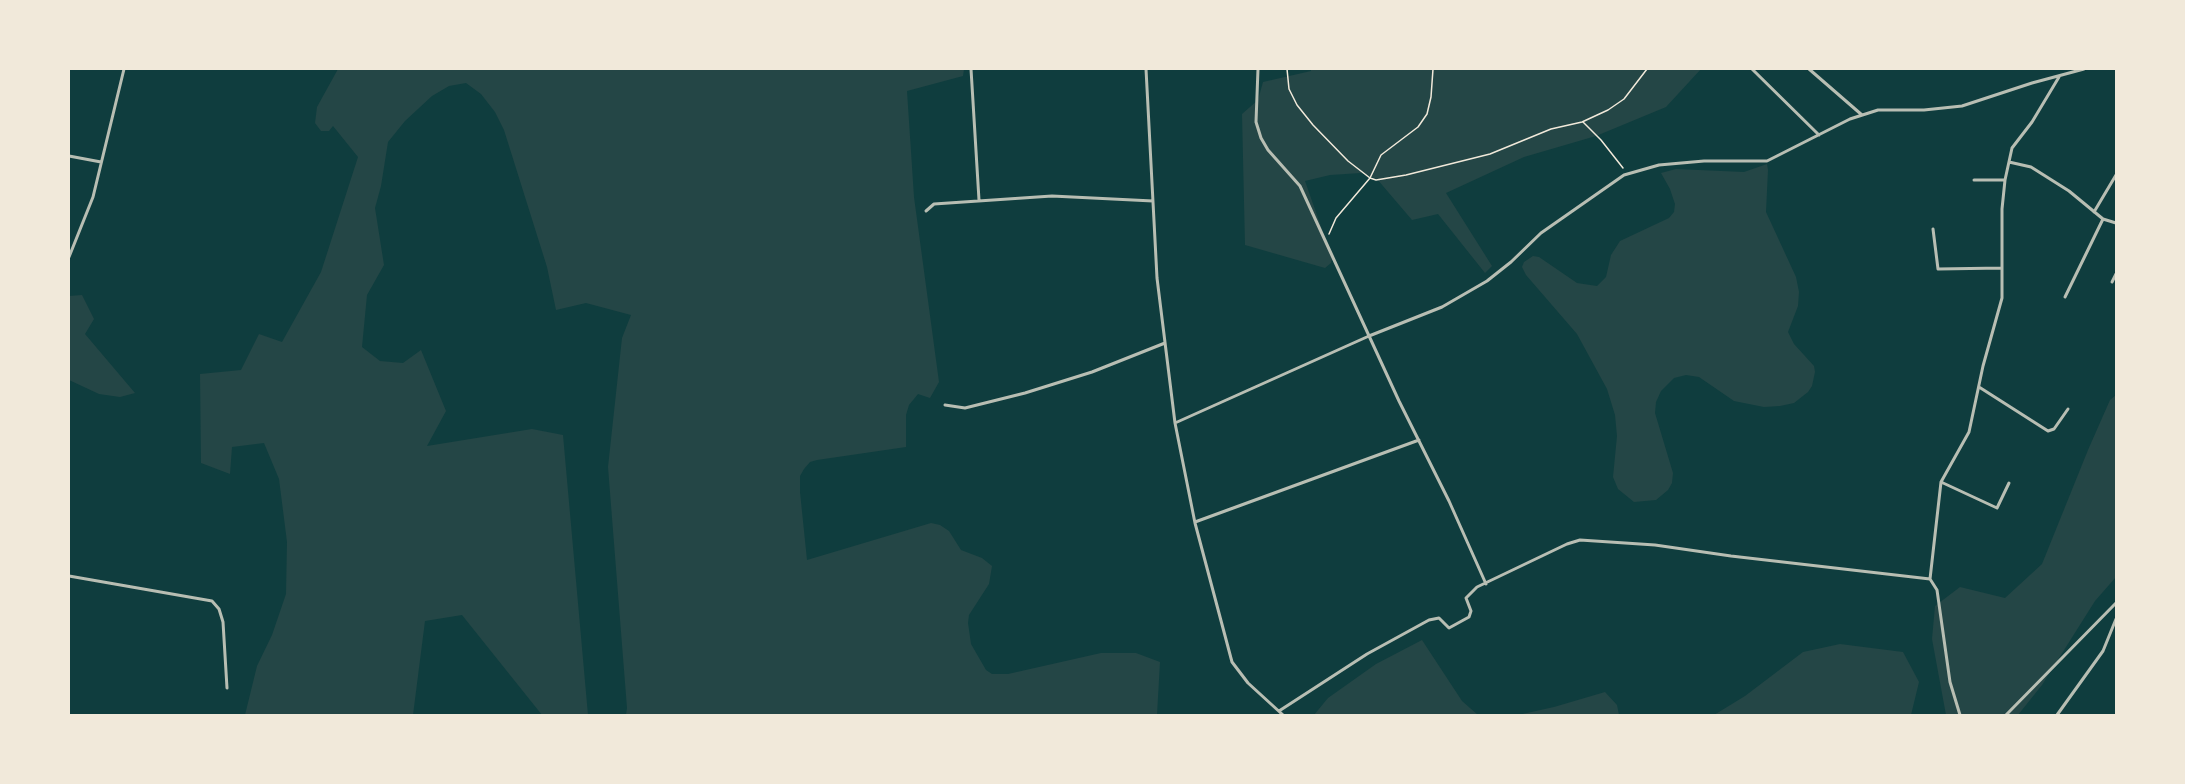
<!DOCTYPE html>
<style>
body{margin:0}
#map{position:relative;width:2185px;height:784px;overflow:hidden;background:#0f3d3e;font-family:"Source Sans 3",sans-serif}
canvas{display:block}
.frame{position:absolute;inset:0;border:70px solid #f1e9da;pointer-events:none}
</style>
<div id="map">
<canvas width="2185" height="784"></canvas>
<div class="frame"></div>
</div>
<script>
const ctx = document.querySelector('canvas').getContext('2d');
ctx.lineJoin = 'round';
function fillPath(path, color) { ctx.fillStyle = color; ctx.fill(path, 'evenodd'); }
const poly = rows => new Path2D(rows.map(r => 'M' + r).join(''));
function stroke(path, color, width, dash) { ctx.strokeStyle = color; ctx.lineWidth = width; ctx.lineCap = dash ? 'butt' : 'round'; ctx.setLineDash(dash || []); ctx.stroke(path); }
const green = poly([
 [338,69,964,69,963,76,907,91,914,197,939,382,930,398,918,394,909,405,906,415,906,447,817,460,810,462,804,469,800,476,800,492,807,560,931,523,940,525,949,531,961,550,982,558,992,566,989,584,969,615,968,623,971,644,986,670,992,674,1008,674,1101,653,1136,653,1160,662,1157,715,626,715,627,708,608,467,622,338,631,315,586,303,556,310,547,267,504,130,495,112,481,94,466,83,449,86,432,96,405,121,388,142,381,186,375,208,384,265,367,295,362,347,380,361,403,363,421,350,446,411,427,446,532,429,563,435,588,715,542,715,462,615,425,621,413,715,245,715,257,666,272,635,286,594,287,542,279,479,264,443,232,447,230,474,201,463,200,374,241,370,259,334,282,342,321,272,358,157,333,126,329,131,321,131,315,123,317,107],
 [1311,69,1701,69,1666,107,1596,136,1524,157,1446,193,1492,266,1485,273,1438,214,1412,220,1377,179,1361,173,1330,175,1305,181,1332,258,1331,263,1325,268,1245,245,1242,114,1258,100,1263,82,1311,71],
 [1767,164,1768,170,1766,212,1796,277,1799,292,1798,306,1788,332,1794,344,1814,366,1815,372,1812,386,1808,392,1794,403,1780,406,1764,407,1734,401,1699,377,1686,375,1674,378,1661,391,1656,402,1655,413,1673,473,1672,483,1668,490,1656,500,1634,502,1618,489,1613,477,1617,436,1615,415,1607,389,1577,334,1526,275,1522,267,1524,262,1533,256,1539,257,1577,283,1597,286,1606,277,1611,255,1620,241,1669,218,1674,212,1675,204,1670,189,1661,173,1676,169,1744,172],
 [82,295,94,319,85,334,135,393,120,397,99,394,69,380,69,296],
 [2116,395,2116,577,2095,601,2042,685,2018,715,1946,715,1932,639,1935,606,1960,587,2005,598,2042,564,2088,450,2110,400],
 [1422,640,1462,701,1478,715,1314,715,1328,698,1376,664],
 [1840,644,1903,652,1919,682,1911,715,1714,715,1745,696,1803,652],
 [1605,692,1617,705,1619,715,1518,715,1554,707]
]);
const path = poly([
 [1287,69,1289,89,1297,105,1313,125,1348,161,1370,178,1376,180,1406,175,1490,154,1551,129,1582,122,1608,110,1624,99,1647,69],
 [1583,122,1601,140,1623,168],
 [1329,234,1336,218,1370,178,1381,155,1418,127,1427,114,1431,97,1433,69]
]);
const minor = poly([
 [971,69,979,200],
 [1146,69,1157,278,1175,423,1195,523,1232,662,1248,683,1283,715],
 [1258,69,1256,122,1261,138,1268,150,1300,186,1399,401,1449,501,1486,584],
 [1752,69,1819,135],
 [1809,69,1862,115],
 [69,156,101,162],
 [2009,162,2031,167,2069,191,2103,219,2116,223],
 [1974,180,2005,180],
 [926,211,934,204,1052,196,1153,201],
 [2094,212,2116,175],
 [1933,229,1938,269,2002,268],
 [69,257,93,197,124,69],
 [2112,282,2116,274],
 [2065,297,2103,219],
 [1979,387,2048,431,2054,429,2068,409],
 [945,405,965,408,1025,393,1092,372,1165,343],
 [1175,423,1369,336,1442,307,1487,281,1511,262,1541,233,1624,175,1659,165,1704,161,1767,161,1850,119,1878,110,1924,110,1962,106,2032,83,2084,69],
 [1941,482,1997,508,2009,483],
 [1195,522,1419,440],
 [69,576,212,601,219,609,223,622,227,688],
 [1930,579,1941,482,1969,432,1983,366,2002,298,2002,209,2005,180,2012,148,2032,122,2059,77],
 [1279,711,1367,654,1429,620,1439,618,1449,628,1469,617,1471,611,1466,598,1477,587,1567,544,1580,540,1655,545,1731,556,1930,579,1937,590,1950,682,1960,715],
 [2006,715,2116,603],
 [2057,715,2103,651,2116,619]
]);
fillPath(green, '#244646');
stroke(path, '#f1e9da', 1.5);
stroke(minor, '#b8beb3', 3);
</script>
